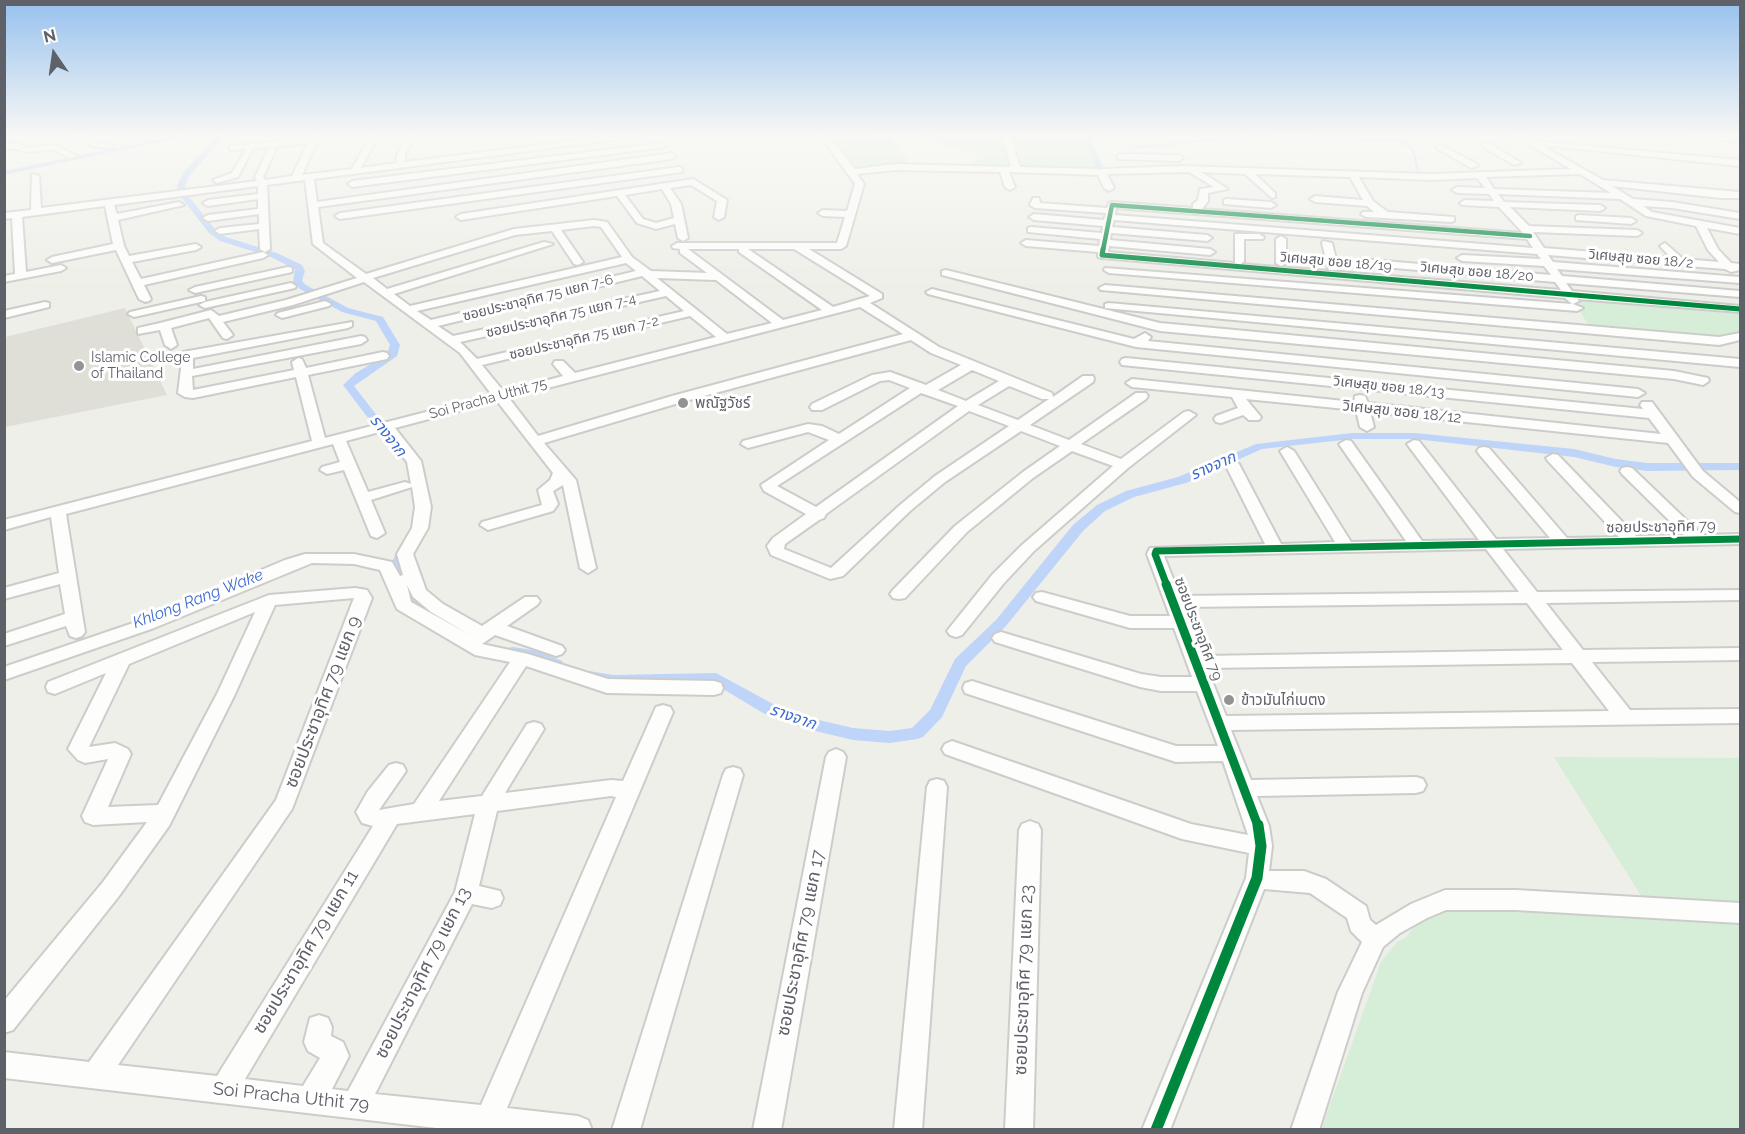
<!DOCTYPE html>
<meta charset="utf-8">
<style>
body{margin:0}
#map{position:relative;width:1745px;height:1134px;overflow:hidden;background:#efefe9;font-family:Raleway,sans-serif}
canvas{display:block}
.frame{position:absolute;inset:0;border:6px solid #5e6168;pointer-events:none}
.north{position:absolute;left:24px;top:24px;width:60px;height:60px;-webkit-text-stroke:4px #fff;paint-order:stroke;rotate:347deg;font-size:16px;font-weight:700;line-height:24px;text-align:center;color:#5e6168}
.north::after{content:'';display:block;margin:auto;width:21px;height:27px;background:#5e6168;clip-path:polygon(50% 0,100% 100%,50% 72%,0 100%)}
</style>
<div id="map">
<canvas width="1745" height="1134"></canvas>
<div class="frame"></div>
<div class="north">N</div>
</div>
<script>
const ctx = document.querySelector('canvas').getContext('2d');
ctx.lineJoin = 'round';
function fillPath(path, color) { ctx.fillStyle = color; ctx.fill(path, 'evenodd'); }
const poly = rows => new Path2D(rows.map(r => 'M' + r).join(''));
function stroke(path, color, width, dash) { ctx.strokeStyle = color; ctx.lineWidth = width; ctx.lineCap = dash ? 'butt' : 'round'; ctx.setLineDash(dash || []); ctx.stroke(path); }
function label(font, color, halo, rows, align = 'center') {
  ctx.font = font + ' Raleway,"Noto Sans Thai",sans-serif'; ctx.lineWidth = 6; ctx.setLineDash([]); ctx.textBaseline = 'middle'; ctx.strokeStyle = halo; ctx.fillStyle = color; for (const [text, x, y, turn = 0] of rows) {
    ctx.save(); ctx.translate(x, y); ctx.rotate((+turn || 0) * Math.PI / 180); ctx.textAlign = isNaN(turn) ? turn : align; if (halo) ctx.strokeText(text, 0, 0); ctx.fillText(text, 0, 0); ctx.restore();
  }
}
const education = poly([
 [125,308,167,395,5,427,5,337]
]);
const green = poly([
 [882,135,1001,135,1012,166,1007,168,966,166,982,156,943,145,932,135,888,136,904,153,908,163,853,169,830,140],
 [1008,135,1082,135,1099,156,1104,170,1019,168],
 [1569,295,1740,309,1740,337,1719,341,1592,330],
 [1554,757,1739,758,1740,761,1740,907,1645,902],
 [1456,909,1740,921,1740,1129,1321,1130,1381,962,1397,942,1405,938,1415,926,1435,913]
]);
const stream = poly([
 [1273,135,1405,141],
 [1396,135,1413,150,1419,175],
 [1133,148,1254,135]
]);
const canal = poly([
 [180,135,192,135,4,175,4,171,180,135],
 [218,135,225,135,190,175,185,185,186,193,215,229,226,237,277,253,302,265,305,271,302,281,306,285,348,308,383,317,400,345,397,356,354,386,392,435,392,439,384,439,343,385,356,373,387,354,390,345,376,321,342,312,300,289,293,282,295,269,271,257,220,241,209,233,178,193,177,185,184,172,218,135],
 [1083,135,1089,135,1104,171,1097,169,1083,135],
 [1352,433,1415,433,1574,449,1616,459,1647,463,1740,463,1740,470,1647,471,1616,467,1574,457,1415,439,1352,439,1262,449,1186,483,1134,497,1105,511,1083,531,1006,626,966,666,942,717,923,737,917,739,890,743,853,740,803,728,763,713,713,683,613,685,584,680,581,676,584,672,589,671,613,675,716,673,775,705,806,717,853,728,890,731,912,728,930,710,955,659,996,620,1073,525,1097,505,1126,491,1178,477,1256,444,1352,433],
 [407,541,414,545,405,564,423,605,456,621,475,634,477,637,475,640,465,640,446,627,412,611,391,564,400,545,407,541],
 [513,647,539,651,562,661,565,665,562,669,557,670,531,660,508,656,506,652,508,648,513,647]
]);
const minor = poly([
 [4,135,10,135,4,137,4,135],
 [77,135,86,135,97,142,114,146,110,148,92,146,77,135],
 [312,135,320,135,302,175,352,169,371,135,379,135,361,168,396,163,397,155,407,135,415,135,405,155,405,162,618,135,640,135,636,137,314,179,317,202,672,153,676,156,672,159,318,207,323,243,366,274,514,229,594,220,607,222,632,257,651,271,707,273,680,253,680,249,673,248,672,246,677,243,837,243,845,217,823,216,818,213,823,210,847,211,855,184,820,135,828,135,855,169,895,164,1011,167,1002,135,1010,135,1020,167,1101,169,1181,166,1431,174,1571,169,1513,135,1523,135,1534,141,1740,160,1740,166,1541,145,1603,180,1740,192,1740,198,1721,198,1612,186,1633,199,1672,202,1740,213,1740,219,1672,208,1643,206,1652,212,1740,228,1740,234,1707,228,1718,249,1731,263,1740,264,1740,270,1731,272,1725,269,1548,255,1553,262,1740,277,1740,283,1557,269,1562,276,1740,291,1740,297,1566,283,1572,291,1740,306,1740,312,1577,299,1579,301,1573,304,1583,308,1577,311,1109,273,1104,270,1105,268,1572,304,1565,298,1102,258,1098,257,1098,252,1026,246,1021,243,1026,240,1099,246,1100,239,1028,232,1028,228,1031,227,1102,233,1103,226,1034,220,1029,217,1034,214,1104,220,1106,213,1035,208,1030,205,1033,198,1039,198,1040,203,1107,208,1109,203,1112,202,1193,208,1193,204,1198,200,1200,189,1214,187,1189,172,1107,174,1114,188,1109,191,1104,188,1098,175,1009,172,1015,187,1010,190,1005,187,1000,172,895,170,857,174,864,184,846,246,841,249,809,249,882,294,882,298,870,303,939,347,1052,393,1053,397,1083,376,1093,376,1094,379,1093,382,1030,425,1069,440,1136,393,1146,393,1148,396,1146,399,1081,444,1121,459,1184,412,1189,411,1196,415,1128,468,1034,551,1004,583,962,635,956,637,950,635,947,631,992,575,1022,545,1113,466,1072,451,1033,478,967,532,905,598,899,599,893,598,890,594,893,590,955,526,1023,472,1060,446,1021,431,945,482,910,511,843,576,830,579,771,555,767,546,773,538,806,514,764,491,761,485,829,440,808,432,748,448,741,444,743,441,808,424,822,426,839,434,910,388,889,380,880,381,822,410,812,410,810,407,812,404,872,375,890,372,926,385,961,365,931,353,911,340,682,402,544,443,576,480,596,568,588,573,580,568,563,485,553,491,558,504,553,511,488,530,480,525,482,522,542,505,538,490,550,480,553,473,497,401,395,428,421,461,431,507,428,528,413,554,426,590,443,604,482,626,525,597,537,597,540,601,537,605,507,626,562,646,565,650,562,654,556,656,495,635,482,644,528,654,608,679,714,681,721,683,723,688,721,693,714,695,607,693,526,666,439,801,482,796,527,724,534,722,541,724,544,729,505,793,611,780,623,781,656,707,663,705,670,707,673,712,507,1108,578,1116,588,1120,592,1130,454,1130,4,1078,4,1052,89,1062,276,800,354,598,275,605,235,694,169,826,119,896,13,1030,4,1033,4,1001,103,882,147,822,93,825,85,822,82,816,108,759,85,763,78,760,68,749,106,673,55,694,48,692,46,687,48,682,269,595,355,588,367,590,372,598,292,809,118,1065,217,1076,373,826,362,823,356,812,368,791,389,765,396,763,403,765,406,771,379,810,414,804,510,662,475,655,397,609,380,570,354,564,312,563,154,628,4,680,4,667,142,620,285,560,305,554,354,554,392,562,400,576,403,575,397,554,412,528,415,507,412,487,371,500,385,533,377,538,371,536,344,470,327,474,320,470,322,467,340,462,333,444,66,514,85,632,82,636,76,638,70,636,66,626,4,646,4,634,65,614,60,584,4,599,4,588,59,573,51,517,4,530,4,520,312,441,296,377,193,398,185,397,178,393,183,352,352,322,352,326,348,328,193,358,193,369,361,336,365,337,367,340,361,344,192,376,193,390,294,370,292,362,298,358,302,359,306,368,383,352,387,353,389,356,387,359,308,375,325,438,492,395,460,353,364,282,293,305,223,322,233,335,227,339,223,338,209,318,171,328,177,345,171,349,165,345,160,330,138,334,138,328,160,323,211,310,219,316,286,300,357,278,313,244,305,180,267,185,270,249,265,252,260,249,259,229,220,234,215,231,220,228,259,224,259,214,208,221,203,218,208,215,258,209,258,199,208,206,203,203,208,200,258,194,258,186,114,205,117,214,179,202,184,205,118,220,124,246,129,256,196,244,201,247,196,250,132,262,141,279,263,252,268,255,263,258,144,285,151,299,149,301,145,302,139,299,116,250,52,263,47,260,52,257,113,244,105,206,22,217,26,272,61,265,66,268,61,271,4,282,4,276,15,274,12,218,4,219,4,213,31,210,32,174,39,176,41,208,257,181,255,177,268,149,272,147,253,148,238,177,217,183,213,180,232,173,246,149,233,150,230,150,230,146,311,138,312,135],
 [308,143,292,176,265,180,263,177,276,149,272,147,308,143],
 [1201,172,1245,174,1272,198,1275,197,1275,193,1255,174,1350,177,1363,200,1315,196,1310,199,1315,202,1367,206,1374,212,1363,212,1361,214,1366,217,1451,222,1454,221,1454,217,1388,212,1373,201,1359,177,1431,180,1477,178,1485,188,1457,187,1452,190,1457,193,1489,194,1494,201,1465,200,1460,203,1462,205,1499,207,1523,233,1202,209,1208,201,1208,193,1228,189,1201,172],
 [1580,174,1611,193,1494,189,1486,177,1580,174],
 [1498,194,1620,199,1646,216,1696,226,1708,250,1719,262,1683,259,1665,243,1660,246,1671,258,1544,248,1533,232,1637,236,1642,233,1637,230,1529,226,1510,207,1600,211,1605,208,1600,205,1504,202,1498,194],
 [1116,208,1527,239,1533,248,1115,215,1116,208],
 [1114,220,1537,254,1541,259,1462,255,1457,258,1462,261,1544,266,1551,275,1360,259,1355,262,1360,265,1555,282,1561,290,1241,264,1244,261,1244,239,1263,239,1264,237,1259,234,1235,234,1235,263,1108,252,1109,246,1210,255,1215,252,1210,249,1110,240,1111,233,1207,241,1212,238,1207,235,1112,227,1114,220],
 [594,226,601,227,622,257,410,306,394,294,553,244,544,242,387,289,373,278,515,235,552,231,574,264,578,265,583,262,561,230,594,226],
 [688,249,739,249,739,252,822,310,783,320,688,249],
 [748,249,794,249,870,296,833,307,748,249],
 [626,263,636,271,431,320,417,311,626,263],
 [642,276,660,291,453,336,438,326,642,276],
 [657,278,716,280,772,323,727,334,657,278],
 [666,296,684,311,477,359,460,342,666,296],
 [860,307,903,334,672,396,538,436,509,398,860,307],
 [690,316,716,337,575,373,563,361,555,361,553,364,563,376,504,392,482,365,690,316],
 [972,370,999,381,966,401,938,390,972,370],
 [1009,386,1042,399,1049,399,1018,420,978,405,1009,386],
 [921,393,958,406,816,507,777,486,921,393],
 [969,411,1009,426,935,476,900,505,831,568,784,549,785,544,819,520,824,518,826,514,969,411],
 [383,431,407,462,411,484,405,482,368,492,346,441,383,431],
 [407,585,413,597,431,612,470,635,411,602,407,585],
 [255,612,217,694,158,805,108,807,131,754,128,749,115,743,89,747,129,664,255,612],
 [611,796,616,797,481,1105,375,1094,472,904,492,908,500,905,503,898,500,891,479,886,497,811,611,796],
 [475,814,455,892,348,1091,332,1089,349,1056,343,1042,331,1036,332,1027,328,1018,319,1015,310,1018,304,1042,308,1051,320,1058,303,1086,245,1079,397,824,475,814],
 [1691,135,1740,138,1740,142,1695,137,1691,135],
 [662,143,665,143,665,147,352,187,348,184,352,181,662,143],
 [1483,143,1489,143,1521,163,1514,165,1483,147,1483,143],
 [4,144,19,144,27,147,54,145,77,156,70,158,53,150,25,152,17,149,4,149,4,144],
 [1441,145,1477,164,1478,166,1471,168,1438,149,1437,147,1441,145],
 [1121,154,1179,155,1183,158,1179,161,1118,159,1118,155,1121,154],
 [679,167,682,168,682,172,340,219,335,216,340,213,679,167],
 [693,179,727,200,724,217,719,220,714,217,717,201,691,185,670,188,681,204,688,238,683,241,678,238,675,224,656,229,637,223,617,196,461,220,456,217,461,214,693,179],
 [662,189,671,204,674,218,656,223,643,219,625,195,662,189],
 [1227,199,1271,202,1276,205,1271,208,1224,204,1224,200,1227,199],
 [1579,215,1631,218,1636,221,1631,224,1576,220,1576,216,1579,215],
 [1281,236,1286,239,1286,263,1281,266,1276,263,1276,239,1281,236],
 [1323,241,1332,243,1338,268,1337,270,1329,270,1328,268,1322,243,1323,241],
 [288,267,292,268,292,272,195,293,189,290,195,287,288,267],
 [946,270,1160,323,1674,371,1708,378,1709,381,1703,385,1674,379,1160,331,942,275,942,271,946,270],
 [291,283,296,286,295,288,205,308,199,305,205,302,291,283],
 [1105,285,1719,337,1740,333,1740,340,1719,345,1101,290,1099,288,1105,285],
 [932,289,1134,339,1145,333,1151,337,1148,341,1638,389,1645,393,1638,397,1136,347,928,294,926,292,932,289],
 [201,296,205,297,205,301,134,317,128,314,130,312,201,296],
 [325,301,331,304,329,306,282,318,276,315,278,313,325,301],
 [45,302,49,303,49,307,4,318,4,311,45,302],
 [1109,303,1740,359,1740,367,1105,308,1105,304,1109,303],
 [1126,358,1643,409,1640,405,1642,402,1652,402,1703,471,1740,502,1740,513,1735,512,1693,477,1668,443,1370,412,1374,427,1367,431,1360,427,1356,410,1246,399,1261,417,1259,420,1249,420,1243,415,1221,423,1216,422,1214,419,1216,416,1238,408,1232,397,1132,387,1126,383,1132,379,1354,402,1355,396,1360,395,1365,396,1368,403,1661,434,1649,418,1122,365,1120,362,1122,359,1126,358],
 [1346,440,1351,441,1422,541,1479,540,1407,444,1414,440,1419,441,1496,539,1550,538,1479,454,1477,451,1479,448,1484,447,1489,448,1567,538,1619,537,1548,461,1546,458,1553,454,1558,455,1636,536,1684,535,1622,474,1620,471,1622,468,1627,467,1632,468,1702,535,1740,534,1740,544,1503,549,1537,592,1740,590,1740,600,1546,603,1583,650,1740,648,1740,660,1592,662,1630,710,1740,709,1740,723,1231,730,1251,780,1416,777,1423,779,1426,785,1423,791,1416,793,1257,796,1269,826,1272,846,1269,871,1304,871,1326,879,1366,906,1370,920,1376,925,1411,904,1445,890,1516,890,1740,903,1740,923,1516,910,1446,910,1427,918,1400,933,1383,947,1362,993,1319,1130,1291,1130,1338,992,1362,942,1351,931,1347,918,1310,893,1264,889,1170,1130,1142,1130,1246,878,1249,853,1182,839,945,754,942,749,945,744,952,741,1191,824,1248,835,1223,761,1176,762,965,693,963,688,965,683,972,681,1176,746,1218,746,1197,691,1161,691,1140,687,995,642,992,638,995,634,1001,632,1141,674,1161,677,1192,677,1174,628,1130,628,1036,601,1033,597,1036,593,1042,592,1130,616,1170,616,1147,554,1150,548,1265,544,1225,464,1232,460,1239,464,1281,544,1335,542,1280,451,1287,447,1294,451,1351,542,1406,541,1339,444,1346,440],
 [1486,549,1519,592,1180,596,1164,556,1486,549],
 [1527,603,1563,650,1203,656,1184,607,1527,603],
 [1572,663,1609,711,1226,716,1207,668,1572,663],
 [836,749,843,752,846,757,781,1130,753,1130,826,757,829,752,836,749],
 [733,767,740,769,743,775,640,1130,612,1130,723,775,726,769,733,767],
 [937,779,944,781,947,787,922,1130,894,1130,927,787,930,781,937,779],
 [1030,821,1038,824,1041,830,1033,1130,1005,1130,1019,830,1022,824,1030,821]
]);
const cyclewayFar4 = poly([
 [1103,250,1112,205,1530,236]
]);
const cyclewayFar3 = poly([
 [1103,249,1102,255,1740,309]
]);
const cyclewayFar2 = poly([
 [1167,586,1155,554,1156,551,1740,539]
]);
const cyclewayFar1 = poly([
 [1166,584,1258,826]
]);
const cycleway = poly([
 [1156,1130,1257,878,1261,846,1258,825]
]);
const markers = [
 [79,366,6,"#919395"],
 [683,403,6,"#919395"],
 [1229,700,6,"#919395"]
];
const farStreetnames = [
 ["วิเศษสุข ซอย 18/2",1641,259,5],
 ["วิเศษสุข ซอย 18/19",1336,262,5],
 ["วิเศษสุข ซอย 18/20",1477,272,5],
 ["ซอยประชาอุทิศ 75 แยก 7-6",538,298,-14],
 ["ซอยประชาอุทิศ 75 แยก 7-4",561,316,-13],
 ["ซอยประชาอุทิศ 75 แยก 7-2",584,338,-13],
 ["วิเศษสุข ซอย 18/13",1389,387,6],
 ["Soi Pracha Uthit 75",488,399,-15]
];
const farPoinames = [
 ["Islamic College",91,358],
 ["of Thailand",91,374]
];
const poiNames = [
 ["พณัฐวัชร์",695,403],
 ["ข้าวมันไก่เบตง",1241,700]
];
const streetNames = [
 ["วิเศษสุข ซอย 18/12",1402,412,6],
 ["ซอยประชาอุทิศ 79",1661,527,-1],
 ["ซอยประชาอุทิศ 79",1198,629,69]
];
const waterNames = [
 ["รางจาก",388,436,52],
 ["รางจาก",1213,466,-24],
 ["Khlong Rang Wake",198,599,-21],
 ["รางจาก",793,717,19]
];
const nearStreetnames = [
 ["ซอยประชาอุทิศ 79 แยก 9",323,702,-69],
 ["ซอยประชาอุทิศ 79 แยก 17",801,943,-79],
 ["ซอยประชาอุทิศ 79 แยก 11",306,952,-59],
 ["ซอยประชาอุทิศ 79 แยก 13",423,973,-63],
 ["ซอยประชาอุทิศ 79 แยก 23",1024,980,-88],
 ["Soi Pracha Uthit 79",291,1097,6]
];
fillPath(education, '#e0dfd7');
fillPath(green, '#d6edd7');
stroke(stream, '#bed4f8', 2);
fillPath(canal, '#bed4f8');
stroke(minor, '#cccdcb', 4);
fillPath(minor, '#fdfdfc');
stroke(cyclewayFar4, '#00873e', 4.5);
stroke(cyclewayFar3, '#00873e', 5);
stroke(cyclewayFar2, '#00873e', 7);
stroke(cyclewayFar1, '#00873e', 9);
stroke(cycleway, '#00873e', 11);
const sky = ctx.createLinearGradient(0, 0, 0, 294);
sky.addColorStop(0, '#97c1ee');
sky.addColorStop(0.46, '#f8f8f5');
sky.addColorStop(1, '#f8f8f500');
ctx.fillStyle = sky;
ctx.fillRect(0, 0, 1745, 294);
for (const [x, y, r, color] of markers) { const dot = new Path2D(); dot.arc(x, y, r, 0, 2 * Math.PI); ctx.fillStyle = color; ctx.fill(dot); stroke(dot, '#fff', 2); }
label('14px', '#5e6168', '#fff', farStreetnames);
label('14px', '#5e6168', '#fff', farPoinames, 'left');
label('15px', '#5e6168', '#fff', poiNames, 'left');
label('15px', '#5e6168', '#fff', streetNames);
label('italic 16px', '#3f6acf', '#fff', waterNames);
label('18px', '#5e6168', '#fff', nearStreetnames);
</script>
